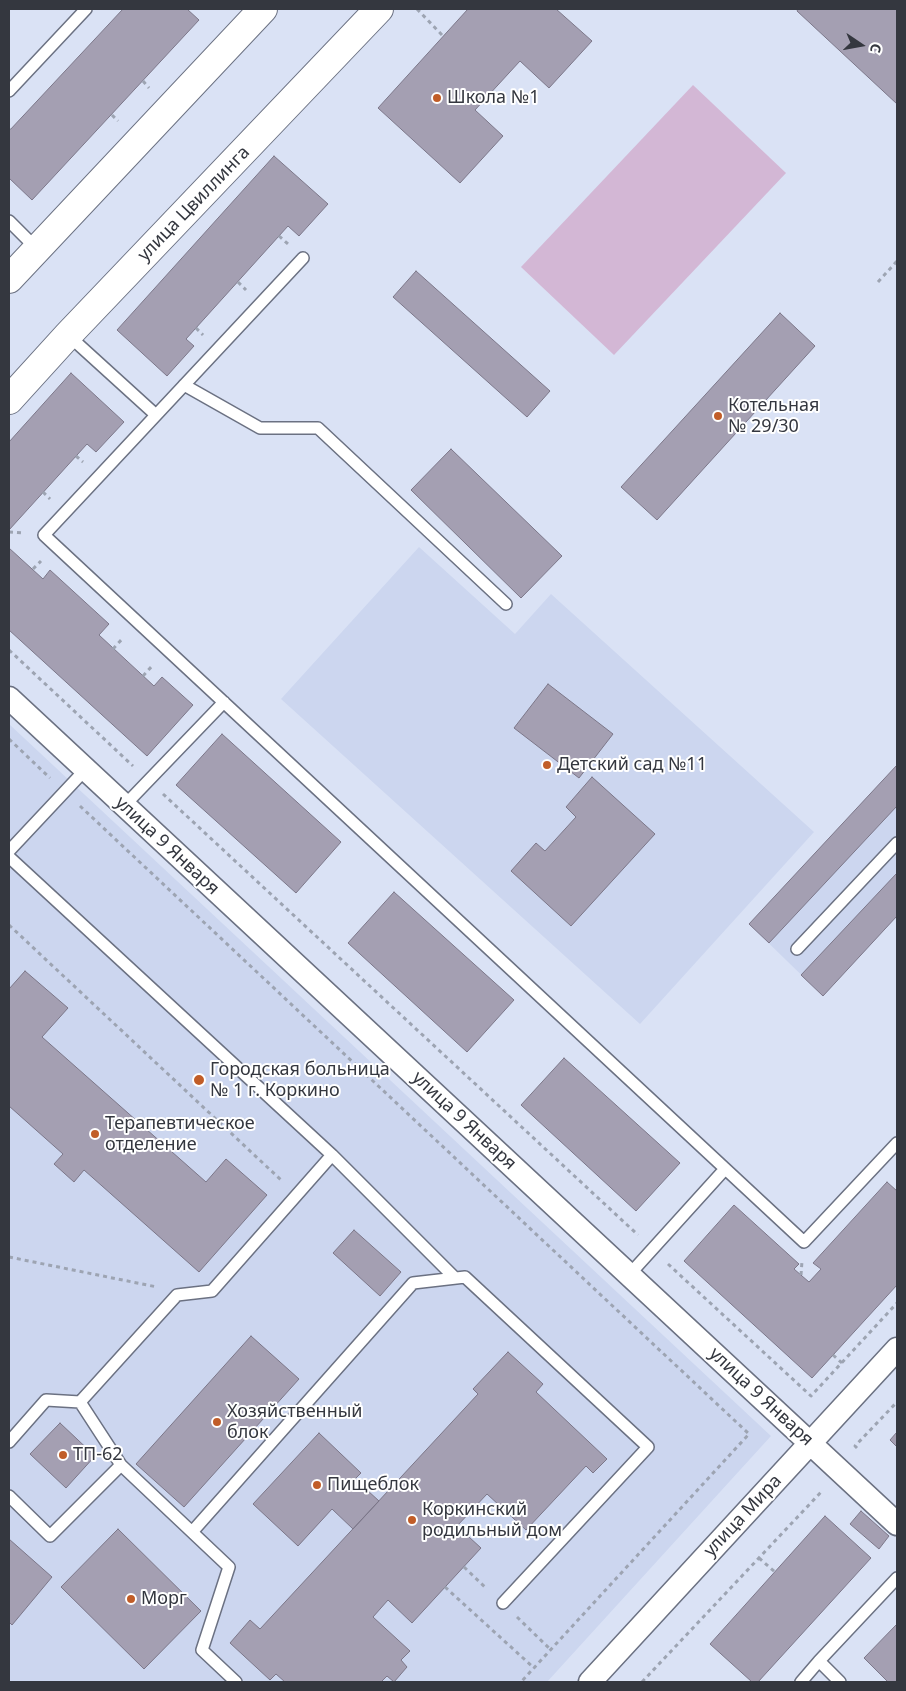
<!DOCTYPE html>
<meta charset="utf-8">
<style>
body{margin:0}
#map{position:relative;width:906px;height:1691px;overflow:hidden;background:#dae2f5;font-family:"Noto Sans",sans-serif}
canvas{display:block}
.frame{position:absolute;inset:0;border:10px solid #34373f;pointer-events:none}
.north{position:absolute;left:836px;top:20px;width:50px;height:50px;-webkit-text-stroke:4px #fff;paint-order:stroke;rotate:102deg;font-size:14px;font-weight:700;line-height:20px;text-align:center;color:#34373f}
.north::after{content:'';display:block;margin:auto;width:18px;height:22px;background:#34373f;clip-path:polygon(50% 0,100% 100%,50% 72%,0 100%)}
</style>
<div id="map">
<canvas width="906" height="1691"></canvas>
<div class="frame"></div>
<div class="north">С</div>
</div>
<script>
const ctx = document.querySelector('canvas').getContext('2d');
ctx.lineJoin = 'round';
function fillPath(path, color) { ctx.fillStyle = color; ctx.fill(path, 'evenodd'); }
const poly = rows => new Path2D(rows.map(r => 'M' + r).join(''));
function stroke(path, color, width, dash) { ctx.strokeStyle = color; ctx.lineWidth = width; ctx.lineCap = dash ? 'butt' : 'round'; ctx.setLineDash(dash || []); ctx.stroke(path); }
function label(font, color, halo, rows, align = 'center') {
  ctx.font = font + ' "Noto Sans",sans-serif'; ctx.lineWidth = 4; ctx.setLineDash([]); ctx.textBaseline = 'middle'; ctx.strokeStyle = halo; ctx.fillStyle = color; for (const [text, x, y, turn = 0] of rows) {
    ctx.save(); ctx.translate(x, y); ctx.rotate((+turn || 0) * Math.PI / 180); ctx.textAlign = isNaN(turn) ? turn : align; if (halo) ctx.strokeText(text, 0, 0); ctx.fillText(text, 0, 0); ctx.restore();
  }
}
const built = poly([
 [419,547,515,634,551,594,814,832,640,1024,281,699],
 [9,724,771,1436,547,1682,9,1682],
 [897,765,897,916,823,996,749,924]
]);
const green = poly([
 [693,85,786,173,614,355,521,267]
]);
const building = poly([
 [123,9,187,9,199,20,32,200,9,178,9,131,123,9],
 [468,9,556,9,592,41,549,88,520,61,475,110,503,136,460,183,378,108,468,9],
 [798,9,897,9,897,104,797,11,798,9],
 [274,156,328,204,299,236,288,226,186,339,194,346,167,376,117,330,274,156],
 [416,271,550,391,527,417,393,297,416,271],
 [780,313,815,346,657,520,621,487,780,313],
 [71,373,124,422,96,452,87,444,9,530,9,442,71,373],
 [451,449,562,556,521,598,411,490,451,449],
 [9,548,43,579,50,570,109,624,99,635,154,686,162,677,193,705,147,756,9,630,9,548],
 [548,684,613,734,579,778,514,728,548,684],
 [222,734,341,842,296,893,176,785,222,734],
 [897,765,897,806,769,943,749,924,897,765],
 [592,777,655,834,571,926,511,871,536,843,545,851,576,817,566,807,592,777],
 [897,873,897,916,823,996,801,975,897,873],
 [394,892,514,1000,467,1052,348,943,394,892],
 [25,971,68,1008,42,1037,206,1182,226,1159,267,1195,199,1272,84,1170,74,1182,54,1164,63,1154,9,1106,9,989,25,971],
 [564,1058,680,1163,636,1211,521,1105,564,1058],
 [887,1182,897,1191,897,1285,812,1378,684,1261,734,1205,799,1264,794,1269,809,1282,821,1269,813,1263,887,1182],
 [354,1230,401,1272,380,1296,333,1253,354,1230],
 [251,1336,299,1379,184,1507,136,1464,251,1336],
 [508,1352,543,1384,536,1392,607,1459,593,1473,586,1466,526,1530,487,1494,457,1526,481,1548,412,1623,388,1600,373,1617,410,1651,401,1660,407,1667,394,1682,387,1676,381,1682,285,1682,276,1674,270,1680,230,1643,250,1620,260,1629,478,1394,473,1389,508,1352],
 [60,1423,95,1456,66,1488,30,1454,60,1423],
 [897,1432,897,1447,890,1440,897,1432],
 [319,1433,361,1473,355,1479,379,1501,353,1529,332,1509,298,1546,253,1504,319,1433],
 [861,1511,889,1536,879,1549,850,1524,861,1511],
 [825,1516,871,1558,758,1682,752,1682,710,1644,825,1516],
 [118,1529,201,1611,144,1669,61,1587,118,1529],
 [9,1539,52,1577,12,1625,9,1622,9,1539],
 [897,1624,897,1682,888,1682,864,1658,897,1624]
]);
const path = poly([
 [417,9,443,36],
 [143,81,149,88],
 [112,115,118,121],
 [9,129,10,130],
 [279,236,288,244],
 [238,282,246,290],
 [878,282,897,261],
 [196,328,203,335],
 [76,456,83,462],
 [43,492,50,499],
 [9,532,23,533],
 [33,569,41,561],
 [113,649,123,638],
 [9,650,133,766],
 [143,676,153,665],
 [9,739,50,778],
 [163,794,638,1235],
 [80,806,749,1434,521,1682],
 [9,925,281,1180],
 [9,1257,157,1287],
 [668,1264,811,1396,897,1303],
 [801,1275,802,1261],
 [833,1355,842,1363],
 [857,1448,855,1446,897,1402],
 [759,1558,775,1572],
 [464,1567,487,1589],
 [445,1587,534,1668],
 [517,1617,551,1650],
 [642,1682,823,1490]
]);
const service = poly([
 [9,91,86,9],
 [9,221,37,249],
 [303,258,44,535,804,1242,897,1143],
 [68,335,156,415],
 [184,385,260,428,318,428,506,604],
 [124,806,224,702],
 [9,851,85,770],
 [9,857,332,1155,212,1291,177,1295,80,1402,46,1400,9,1442],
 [797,949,897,843],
 [332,1155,455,1278],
 [629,1275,725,1169],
 [121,1465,229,1567,202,1650,236,1682],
 [9,1496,50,1536,121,1465,80,1402],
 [192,1532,413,1283,465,1277,648,1447,503,1603],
 [819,1661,840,1682],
 [801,1682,819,1661,897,1578]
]);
const minor = poly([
 [9,698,897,1524],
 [590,1682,897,1349]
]);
const tertiary = poly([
 [9,279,263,9],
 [9,400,68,335,379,9]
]);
const markers = [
 [437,98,5,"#c15d28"],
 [718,416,5,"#c15d28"],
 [547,765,5,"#c15d28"],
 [199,1080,6,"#c15d28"],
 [95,1134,5,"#c15d28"],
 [217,1422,5,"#c15d28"],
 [63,1455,5,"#c15d28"],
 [317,1485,5,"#c15d28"],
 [412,1520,5,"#c15d28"],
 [131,1599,5,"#c15d28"]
];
const poiNames = [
 ["Школа №1",447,98],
 ["Котельная",728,406],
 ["№ 29/30",728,427],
 ["Детский сад №11",557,765],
 ["Городская больница",210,1070],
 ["№ 1 г. Коркино",210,1091],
 ["Терапевтическое",105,1124],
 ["отделение",105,1145],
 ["Хозяйственный",227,1412],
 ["блок",227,1433],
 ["ТП-62",73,1455],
 ["Пищеблок",327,1485],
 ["Коркинский",422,1510],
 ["родильный дом",422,1531],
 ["Морг",141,1599]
];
const streetNames = [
 ["улица Цвиллинга",194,204,-46],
 ["улица 9 Января",167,846,43],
 ["улица 9 Января",464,1121,43],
 ["улица 9 Января",761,1397,43],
 ["улица Мира",743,1516,-47]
];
fillPath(built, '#ccd6ef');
fillPath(green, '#d3b7d5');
fillPath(building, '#a49fb2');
stroke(building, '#7c7789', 1);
stroke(service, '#6b7182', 14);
stroke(minor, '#6b7182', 25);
stroke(tertiary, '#6b7182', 30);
stroke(path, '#9da4b2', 3, [4, 4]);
stroke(service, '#fff', 11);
stroke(minor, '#fff', 22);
stroke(tertiary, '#fff', 28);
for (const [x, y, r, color] of markers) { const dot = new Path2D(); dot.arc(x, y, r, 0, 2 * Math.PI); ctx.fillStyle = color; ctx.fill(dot); stroke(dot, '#fff', 2); }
label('18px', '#34373f', '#fff', poiNames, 'left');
label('18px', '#34373f', '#fff', streetNames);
</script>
